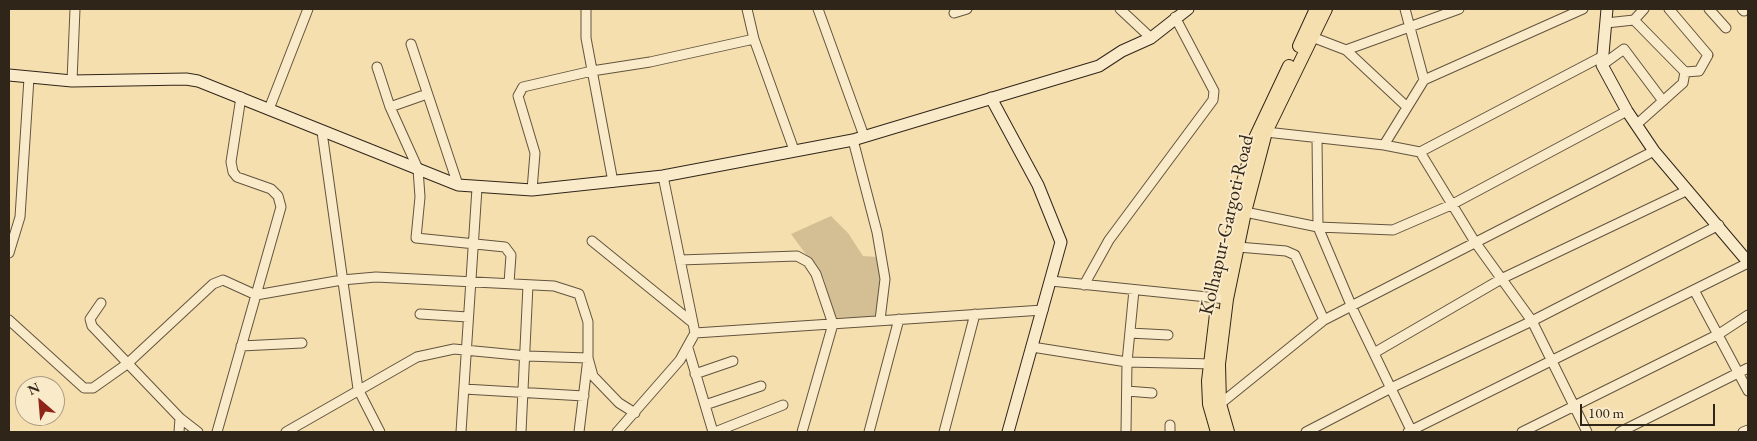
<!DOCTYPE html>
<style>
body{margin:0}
#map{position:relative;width:1757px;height:441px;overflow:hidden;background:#f6dfae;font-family:"EB Garamond",serif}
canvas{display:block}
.frame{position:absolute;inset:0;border:10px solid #302519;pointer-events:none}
.north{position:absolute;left:15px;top:376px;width:50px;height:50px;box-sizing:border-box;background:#f9eaca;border:1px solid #a99b83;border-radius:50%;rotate:333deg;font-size:14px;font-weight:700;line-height:20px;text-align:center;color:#302519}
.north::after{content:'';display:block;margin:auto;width:18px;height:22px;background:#8f2418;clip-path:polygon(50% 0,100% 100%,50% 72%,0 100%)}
.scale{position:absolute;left:1580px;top:404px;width:135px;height:22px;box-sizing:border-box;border:2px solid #302519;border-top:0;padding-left:6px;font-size:15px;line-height:18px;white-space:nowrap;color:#302519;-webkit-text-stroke:4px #f9eaca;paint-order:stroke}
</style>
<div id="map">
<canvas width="1757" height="441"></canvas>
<div class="frame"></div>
<div class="north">N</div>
<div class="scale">100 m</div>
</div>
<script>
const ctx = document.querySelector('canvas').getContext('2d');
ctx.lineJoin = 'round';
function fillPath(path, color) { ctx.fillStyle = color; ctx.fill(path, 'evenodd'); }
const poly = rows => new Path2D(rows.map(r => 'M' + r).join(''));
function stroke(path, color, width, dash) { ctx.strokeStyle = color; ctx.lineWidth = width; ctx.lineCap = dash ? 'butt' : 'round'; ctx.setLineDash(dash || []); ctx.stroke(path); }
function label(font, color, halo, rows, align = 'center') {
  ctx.font = font + ' "EB Garamond",serif'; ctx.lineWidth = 4; ctx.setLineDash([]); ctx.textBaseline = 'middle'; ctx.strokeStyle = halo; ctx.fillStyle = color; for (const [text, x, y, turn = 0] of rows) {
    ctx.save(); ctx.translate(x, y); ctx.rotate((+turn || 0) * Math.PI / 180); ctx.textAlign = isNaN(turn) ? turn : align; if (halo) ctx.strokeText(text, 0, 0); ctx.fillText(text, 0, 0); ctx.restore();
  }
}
const green = poly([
 [831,216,848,233,863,256,877,257,881,279,875,317,834,318,824,279,791,234]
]);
const street = poly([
 [586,9,586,38,613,182],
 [747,9,754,39,794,150],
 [818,9,864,136],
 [1120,9,1151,38],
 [1709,9,1726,28],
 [1742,9,1744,11],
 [954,13,967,9],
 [1634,20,1685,72],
 [1606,23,1634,20,1644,9],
 [1312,37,1346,50,1459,9],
 [411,44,458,185],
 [1346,50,1407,107],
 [1602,65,1624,49,1663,101],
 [377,67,390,107,418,169,420,197,416,238,505,247,511,255,509,283],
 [1424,80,1583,9],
 [72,81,75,9],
 [390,107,427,94],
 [269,109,308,9],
 [1636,125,1683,83,1685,72,1699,71,1708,55,1669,9],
 [322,132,358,389,380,432],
 [1266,132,1384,145,1420,152,1603,56],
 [1317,138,1318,227,1354,312,1412,432],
 [853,140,877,232,885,279,880,320],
 [1384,145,1424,80,1405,9],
 [1420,152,1475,242,1532,321,1587,432],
 [532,190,535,153,518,96,523,87,592,71,650,62,754,39],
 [1245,212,1318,227,1393,230,1451,205,1627,111],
 [592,241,693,323],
 [1238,247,1286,251,1295,255,1324,320],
 [9,253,20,217,29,78],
 [680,260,797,256,808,262,816,274,833,324,802,432],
 [1051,281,1227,299],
 [1084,285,1109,240,1213,100,1214,91,1175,17],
 [1134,290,1127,362,1214,364],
 [1694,290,1748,391],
 [101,303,90,319,92,326,180,418,198,432],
 [420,314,468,317],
 [9,320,84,388,93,388,127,364,213,284,223,280,256,295,342,280,376,277,554,286,579,294,588,322,588,358,579,432],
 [695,333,1043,310],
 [1130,333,1168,335],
 [241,346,302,343],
 [1032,347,1127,362,1126,432],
 [688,348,713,432],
 [1374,353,1503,278,1688,190],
 [695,374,733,361],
 [464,389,584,396],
 [1127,391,1152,393],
 [1220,404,1324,320,1654,151],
 [705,405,761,386],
 [179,432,180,418],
 [217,432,281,207,278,196,271,189,237,177,233,172,231,162,241,97],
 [286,432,417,357,454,349,527,356,588,358,593,376,619,403,635,413],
 [461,432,477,188],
 [521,432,528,285],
 [617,432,680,360,695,333,663,176],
 [715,432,783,405],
 [869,432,899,319],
 [944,432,975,314],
 [1170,432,1170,425],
 [1306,432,1391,388,1532,321,1719,225],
 [1408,432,1748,263],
 [1522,432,1719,334,1748,315],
 [1620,432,1748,368],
 [1743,432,1748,430]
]);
const secondary = poly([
 [1607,9,1602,65,1627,111,1654,151,1748,262],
 [9,75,72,81,186,79,198,81,458,185,532,190,663,176,853,140,1099,66,1122,51,1151,38,1188,9],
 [991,98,1038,185,1061,242,1008,432]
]);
const primary = poly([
 [1299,46,1316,9],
 [1221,289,1241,189,1255,138,1289,66],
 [1216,314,1208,381,1209,404,1217,432],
 [1228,432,1220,404,1219,364,1227,299,1245,212,1266,132,1326,9]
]);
const streetNames = [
 ["Kolhapur-Gargoti Road",1227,225,-77]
];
fillPath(green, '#d4bf95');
stroke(street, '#62543e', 11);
stroke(secondary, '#302519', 13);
stroke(primary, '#302519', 14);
stroke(street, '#f9eaca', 9);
stroke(secondary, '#f9eaca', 11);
stroke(primary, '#f6dfae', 12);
label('20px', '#302519', '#f9eaca', streetNames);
</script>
